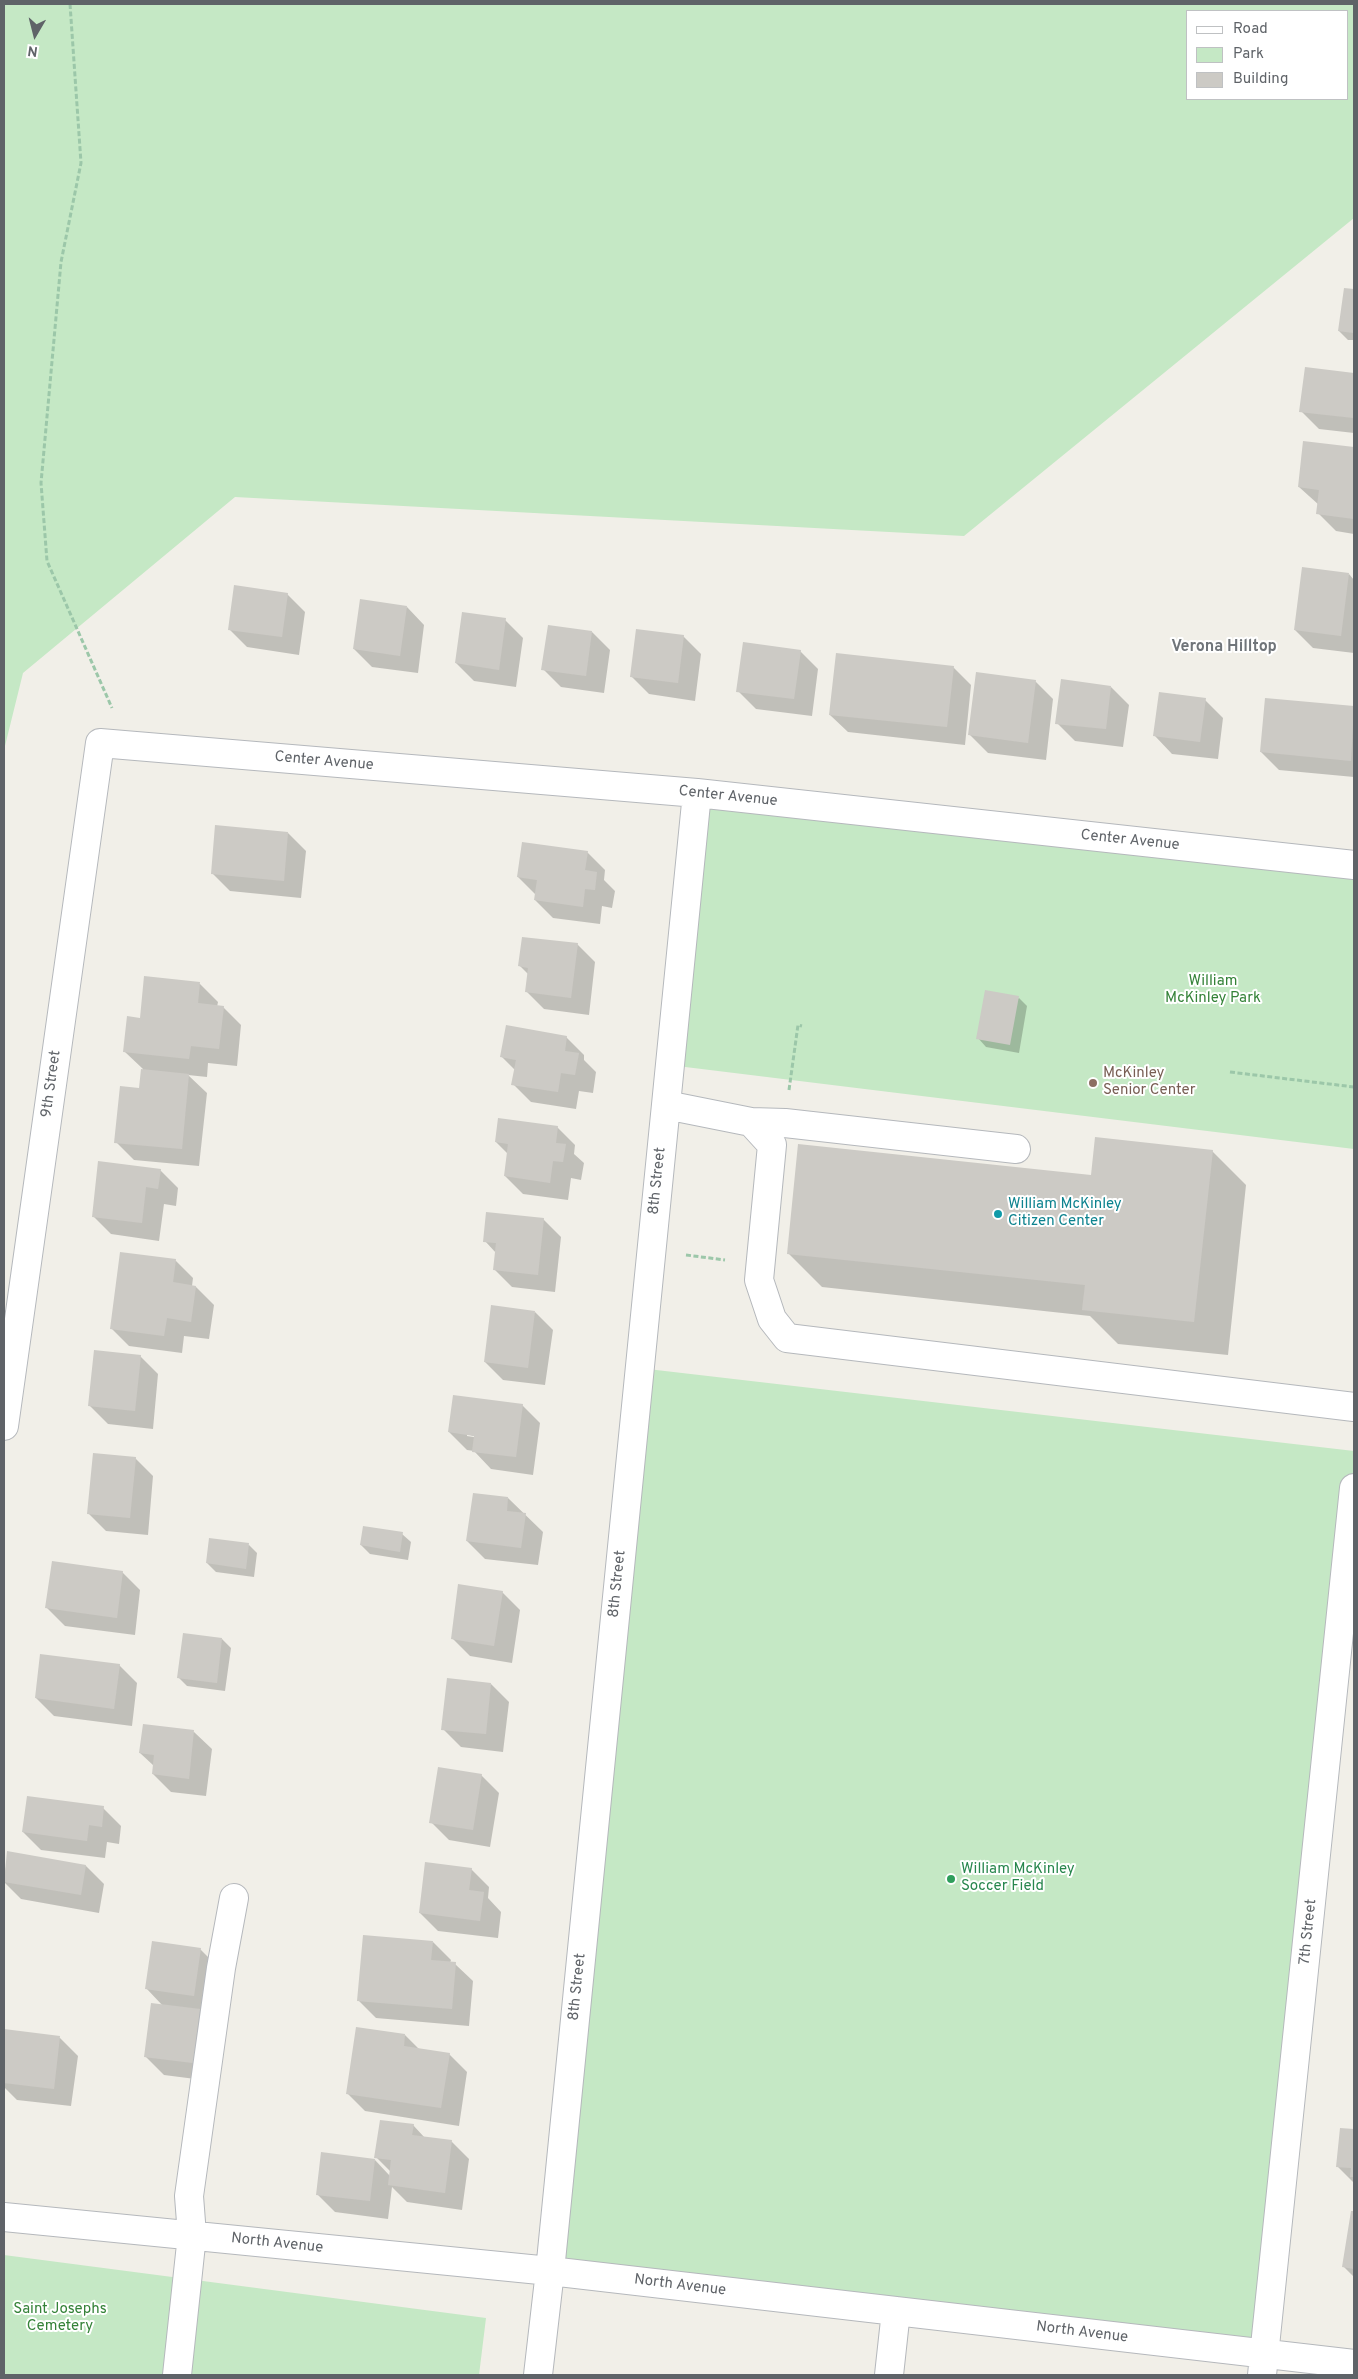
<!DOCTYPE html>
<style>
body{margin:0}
#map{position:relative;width:1358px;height:2379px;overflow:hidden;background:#f1efe8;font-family:Overpass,sans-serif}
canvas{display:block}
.frame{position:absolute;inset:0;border:5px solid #5f6368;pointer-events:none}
.legend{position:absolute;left:1186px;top:10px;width:162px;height:90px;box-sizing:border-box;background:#fff;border:1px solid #bfc1c3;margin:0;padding:6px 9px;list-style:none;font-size:15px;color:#5f6368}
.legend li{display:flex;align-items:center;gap:10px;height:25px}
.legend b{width:25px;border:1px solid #bfc1c3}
.north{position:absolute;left:10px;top:10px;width:50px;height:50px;-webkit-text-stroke:4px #fff;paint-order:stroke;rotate:188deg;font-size:14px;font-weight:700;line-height:20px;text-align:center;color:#5f6368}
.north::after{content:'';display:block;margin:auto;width:18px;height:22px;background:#5f6368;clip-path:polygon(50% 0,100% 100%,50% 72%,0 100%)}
</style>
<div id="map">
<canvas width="1358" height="2379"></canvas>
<div class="frame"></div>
<ul class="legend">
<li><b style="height:6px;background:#fff"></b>Road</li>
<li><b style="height:14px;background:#c5e8c5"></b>Park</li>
<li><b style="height:14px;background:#cccac5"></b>Building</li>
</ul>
<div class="north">N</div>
</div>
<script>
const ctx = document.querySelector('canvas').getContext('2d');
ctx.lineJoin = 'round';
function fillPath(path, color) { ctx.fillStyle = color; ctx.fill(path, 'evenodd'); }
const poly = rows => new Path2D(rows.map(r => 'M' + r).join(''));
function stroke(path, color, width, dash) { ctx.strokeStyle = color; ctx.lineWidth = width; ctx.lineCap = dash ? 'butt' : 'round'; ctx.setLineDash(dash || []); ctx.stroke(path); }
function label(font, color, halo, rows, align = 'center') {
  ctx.font = font + ' Overpass,sans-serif'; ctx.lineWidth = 4; ctx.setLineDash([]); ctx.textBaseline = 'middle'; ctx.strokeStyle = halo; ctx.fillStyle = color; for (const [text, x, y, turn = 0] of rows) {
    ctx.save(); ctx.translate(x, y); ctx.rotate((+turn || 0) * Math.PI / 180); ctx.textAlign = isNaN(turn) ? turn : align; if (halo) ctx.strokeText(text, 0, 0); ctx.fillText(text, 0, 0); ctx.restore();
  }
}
const green = poly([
 [4,4,1354,4,1354,218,964,536,235,497,23,673,4,750],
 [1187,11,1347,11,1347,99,1187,99],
 [697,793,1354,865,1354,1149,669,1065],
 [639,1368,1354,1451,1354,1488,1265,2355,550,2271],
 [4,2255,486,2318,479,2375,4,2375]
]);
const shadow = poly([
 [1345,289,1354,290,1354,340,1348,340,1339,331],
 [1306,368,1354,374,1354,433,1319,429,1301,411],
 [1304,442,1354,448,1354,534,1336,531,1318,513,1319,505,1299,487],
 [1349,574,1354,580,1354,653,1313,648,1295,630],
 [287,594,305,612,299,655,247,647,229,629],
 [407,607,424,625,418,673,372,667,354,649],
 [505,620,523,638,516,687,474,681,456,663],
 [592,632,610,650,604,693,561,687,543,669],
 [683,636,701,654,695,701,649,694,631,676],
 [800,651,818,669,812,716,756,709,738,691],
 [953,667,971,685,965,745,848,732,830,715],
 [1035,681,1053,699,1046,760,988,753,970,735],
 [1111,687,1129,705,1123,747,1075,741,1057,723],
 [1205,700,1223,718,1218,759,1172,754,1155,736],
 [1266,700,1354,708,1354,777,1279,770,1261,752],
 [288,833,306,851,301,898,230,891,212,873],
 [587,852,605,870,604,880,615,891,612,908,602,906,600,924,553,918,535,900,536,895,518,877],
 [577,944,595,962,589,1015,544,1009,526,991,528,974,520,966],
 [146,978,200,984,218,1002,217,1007,223,1007,241,1025,237,1066,208,1063,207,1077,188,1075,207,1093,199,1166,134,1160,116,1142,140,1090,143,1069,125,1052,141,1019],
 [1019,998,1027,1006,1019,1053,986,1047,978,1038],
 [566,1037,584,1055,584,1060,596,1072,593,1093,579,1091,576,1109,531,1102,513,1084,515,1070,502,1057],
 [557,1127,575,1145,574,1154,584,1163,581,1180,571,1178,568,1200,523,1194,505,1176,508,1154,496,1142],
 [1212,1151,1246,1185,1228,1355,1118,1344,1090,1316,822,1287,788,1253,1092,1176],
 [160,1170,178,1188,176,1206,164,1204,159,1241,111,1234,93,1216],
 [543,1219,561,1237,555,1292,512,1287,494,1269,496,1253,485,1241],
 [175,1260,193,1278,192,1286,196,1287,214,1305,209,1339,184,1336,182,1353,129,1346,111,1328],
 [535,1312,553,1330,545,1385,503,1380,485,1362],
 [140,1356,158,1374,153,1429,108,1424,90,1406],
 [522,1405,540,1423,533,1475,491,1469,474,1451,467,1450,449,1432],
 [467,1434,480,1438,467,1436],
 [135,1458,153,1476,148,1535,106,1531,88,1513],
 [508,1498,543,1532,538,1565,485,1559,467,1541],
 [402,1534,411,1542,408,1560,370,1554,361,1545],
 [249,1545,257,1553,254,1577,216,1572,207,1563],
 [122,1572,140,1590,135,1635,65,1626,47,1608],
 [502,1592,520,1610,512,1663,470,1656,452,1638],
 [222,1639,231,1648,225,1691,187,1686,179,1678],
 [119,1665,137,1683,132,1726,54,1716,36,1698],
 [491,1684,509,1702,503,1752,461,1747,443,1729],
 [194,1732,212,1749,206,1796,171,1792,153,1774,154,1766,140,1753],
 [481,1775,499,1793,490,1847,449,1840,431,1822],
 [103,1808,121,1826,119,1844,107,1842,105,1858,41,1850,23,1832],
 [8,1852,86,1866,104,1884,99,1913,21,1899,4,1882],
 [471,1869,489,1887,488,1898,501,1912,498,1938,438,1931,420,1913],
 [433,1942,451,1960,450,1963,455,1964,473,1981,469,2026,376,2018,358,2000],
 [200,1949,218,1967,212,2013,201,2012,217,2028,211,2081,164,2075,146,2057,163,2006,146,1988],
 [4,2030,60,2038,78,2056,71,2106,17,2100,4,2087],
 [405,2035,420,2050,449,2054,467,2072,459,2126,365,2111,347,2093],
 [413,2125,425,2138,451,2141,469,2159,462,2210,407,2202,392,2187,388,2219,335,2212,317,2194,375,2160,390,2176,391,2172,376,2157],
 [1341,2129,1354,2130,1354,2183,1337,2166],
 [1352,2212,1354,2213,1354,2277,1344,2267]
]);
const building = poly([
 [1344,288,1354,289,1354,333,1338,331],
 [1305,367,1354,373,1354,418,1299,412],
 [1303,441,1354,447,1354,519,1316,514,1319,490,1298,487],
 [1302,567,1349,573,1341,636,1294,630],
 [234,585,288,593,282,637,228,630],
 [360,599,407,606,400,656,353,649],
 [462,612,506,618,499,670,455,663],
 [548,625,592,631,586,676,541,670],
 [636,629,684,635,678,683,630,677],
 [743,642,801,650,794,699,736,692],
 [836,653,954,666,947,727,829,715],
 [976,672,1036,680,1028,743,968,735],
 [1061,679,1111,686,1106,729,1055,724],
 [1159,692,1206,698,1200,742,1153,736],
 [1265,698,1354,706,1351,761,1260,752],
 [215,825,288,832,284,881,211,874],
 [522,842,588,851,585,870,597,872,595,890,585,889,583,907,534,900,537,880,517,877],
 [522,937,578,943,571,998,525,992,528,968,518,966],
 [144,976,200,982,198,1003,224,1006,219,1049,191,1046,189,1059,123,1052,127,1016,140,1018],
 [985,990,1019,996,1010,1045,976,1039],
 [506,1025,567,1036,565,1051,579,1053,575,1075,561,1073,558,1092,511,1085,516,1060,500,1057],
 [141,1069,189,1074,182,1149,114,1143,120,1086,139,1088],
 [498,1118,558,1126,556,1143,566,1144,563,1162,553,1161,550,1183,504,1176,508,1144,495,1142],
 [1095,1137,1213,1150,1194,1322,1082,1310,1085,1285,787,1254,798,1144,1091,1175],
 [98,1161,161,1169,158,1189,146,1187,142,1223,92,1217],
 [486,1212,544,1218,538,1275,493,1270,496,1243,483,1242],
 [120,1252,176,1259,173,1282,196,1286,191,1322,167,1318,164,1336,110,1329],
 [491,1305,535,1311,528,1368,484,1362],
 [94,1350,141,1355,135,1411,88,1406],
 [453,1395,523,1404,516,1457,472,1452,474,1436,448,1432],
 [93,1453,136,1457,130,1518,87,1514],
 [473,1493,508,1497,507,1511,526,1513,521,1548,466,1541],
 [363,1526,403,1532,400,1552,360,1545],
 [209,1538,249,1543,246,1569,206,1563],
 [52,1561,123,1571,117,1618,45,1608],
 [458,1584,503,1591,494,1646,451,1639],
 [183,1633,222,1638,217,1683,177,1678],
 [40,1654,120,1664,114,1709,35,1698],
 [447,1678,491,1683,486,1734,441,1730],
 [143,1724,194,1730,189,1779,152,1774,154,1755,139,1753],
 [438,1767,482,1774,473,1830,429,1823],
 [27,1796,104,1806,102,1827,89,1825,87,1841,22,1832],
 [7,1851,86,1865,81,1895,4,1882],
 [425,1862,472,1868,469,1890,484,1892,480,1921,419,1913],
 [363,1935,433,1941,431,1960,456,1962,452,2009,357,2001],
 [152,1941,201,1948,194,1996,145,1989],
 [151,2003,200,2009,193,2063,144,2057],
 [356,2027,405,2034,404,2046,450,2053,441,2108,346,2094],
 [4,2029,60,2036,54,2089,4,2083],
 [380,2120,414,2124,412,2135,452,2140,445,2193,388,2185,391,2160,374,2158],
 [1340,2128,1354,2129,1354,2177,1350,2177,1351,2168,1336,2167],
 [321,2152,375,2159,370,2201,316,2195],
 [1351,2211,1354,2211,1354,2269,1342,2267]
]);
const path = poly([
 [70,4,81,163,61,262,41,483,47,561,112,708],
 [1230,1072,1354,1087],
 [789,1090,798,1025,802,1026],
 [686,1255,725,1260]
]);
const minor = poly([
 [666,1105,751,1122,772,1145,759,1280,772,1319,787,1338,1354,1407],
 [751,1122,785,1123,1016,1149],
 [4,1426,100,743,697,793,1354,865],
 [4,2217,550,2271,1354,2364],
 [177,2375,192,2235,189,2196,221,1968,234,1898],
 [538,2375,550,2271,697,793],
 [889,2375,896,2311],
 [1262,2375,1354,1488]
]);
const markers = [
 [1093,1083,5,"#8d6e63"],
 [998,1214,5,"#0f9aa8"],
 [951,1879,5,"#2e9e5b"]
];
const streetNames = [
 ["Center Avenue",324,762,5],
 ["Center Avenue",728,797,6],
 ["Center Avenue",1130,841,6],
 ["9th Street",52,1084,-82],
 ["8th Street",658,1181,-84],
 ["8th Street",618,1584,-84],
 ["7th Street",1309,1932,-84],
 ["8th Street",578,1987,-84],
 ["North Avenue",277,2244,6],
 ["North Avenue",680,2286,7],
 ["North Avenue",1082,2333,7]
];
const parkNames = [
 ["William",1213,982],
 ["McKinley Park",1213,999],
 ["Saint Josephs",60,2310],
 ["Cemetery",60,2327]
];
const educationNames = [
 ["McKinley",1103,1074],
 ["Senior Center",1103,1091]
];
const cultureNames = [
 ["William McKinley",1008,1205],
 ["Citizen Center",1008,1222]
];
const leisureNames = [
 ["William McKinley",961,1870],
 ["Soccer Field",961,1887]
];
const neighbourhoodNames = [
 ["Verona Hilltop",1224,648]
];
fillPath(green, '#c5e8c5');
fillPath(shadow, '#0003');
fillPath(building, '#cccac5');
stroke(minor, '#b5b8bc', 30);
stroke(path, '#9cc7a9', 3, [5, 2.5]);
stroke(minor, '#fff', 28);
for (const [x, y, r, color] of markers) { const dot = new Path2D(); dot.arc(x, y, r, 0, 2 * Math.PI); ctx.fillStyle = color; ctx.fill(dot); stroke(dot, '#fff', 2); }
label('15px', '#5f6368', '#fff', streetNames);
label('15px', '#348238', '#fff', parkNames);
label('15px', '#785e54', '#fff', educationNames, 'left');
label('15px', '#0d838f', '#fff', cultureNames, 'left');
label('15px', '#27864d', '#fff', leisureNames, 'left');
label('bold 16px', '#70757a', '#fff', neighbourhoodNames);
</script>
